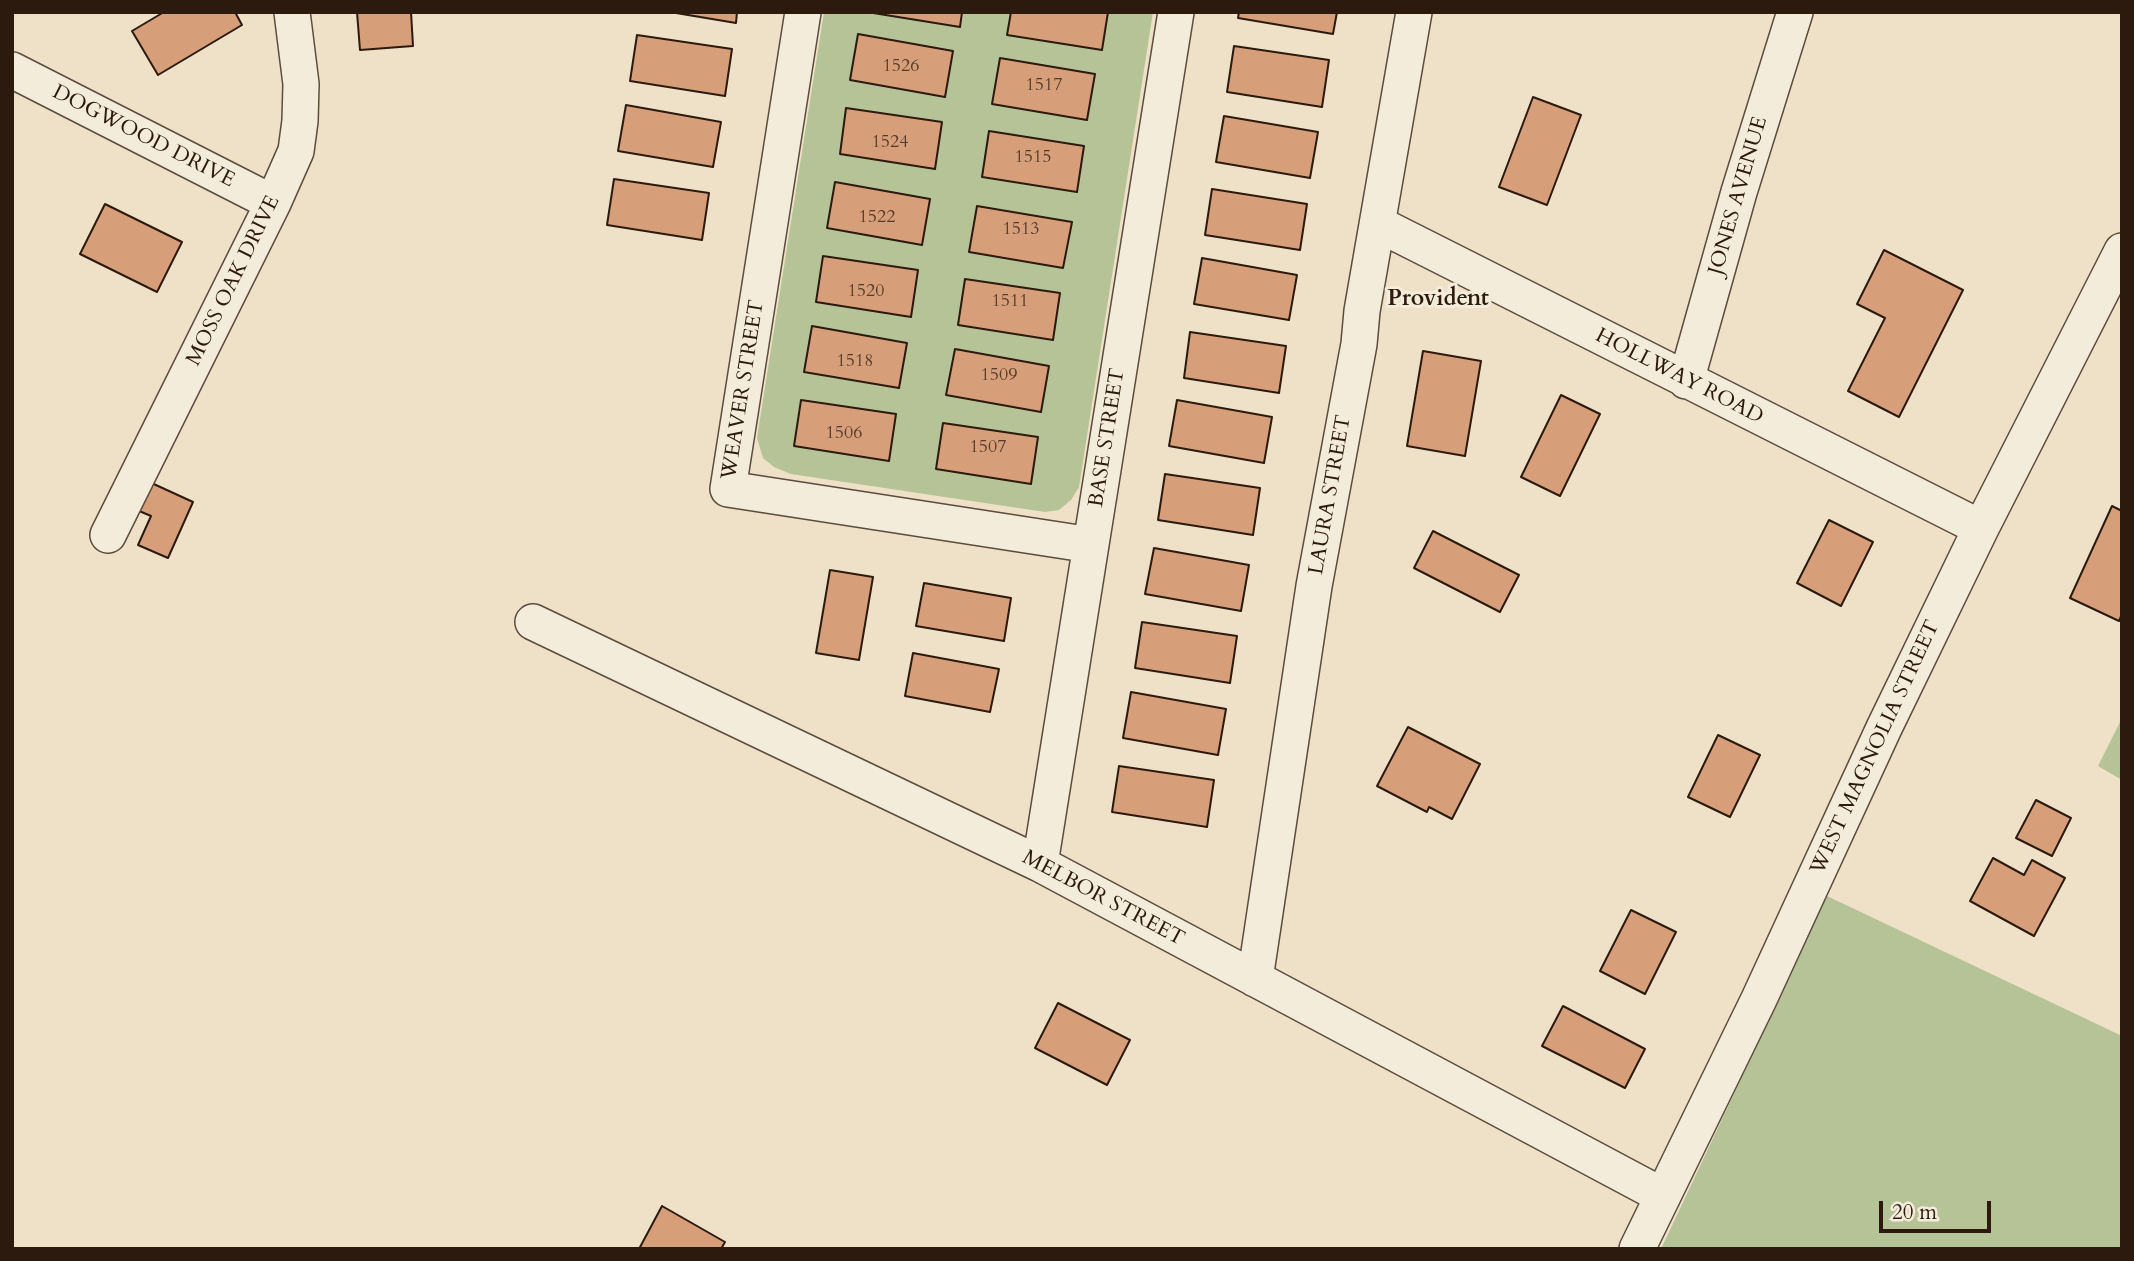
<!DOCTYPE html>
<style>
body{margin:0}
#map{position:relative;width:2134px;height:1261px;overflow:hidden;background:#eee1c7;font-family:Cardo,serif}
canvas{display:block}
.frame{position:absolute;inset:0;border:14px solid #2c1a0f;pointer-events:none}
.scale{position:absolute;left:1879px;top:1201px;width:112px;height:32px;box-sizing:border-box;border:4px solid #2c1a0f;border-top:0;padding-left:9px;font-size:21px;line-height:24px;white-space:nowrap;color:#2c1a0f;-webkit-text-stroke:5px #f4ecdb;paint-order:stroke}
</style>
<div id="map">
<canvas width="2134" height="1261"></canvas>
<div class="frame"></div>
<div class="scale">20 m</div>
</div>
<script>
const ctx = document.querySelector('canvas').getContext('2d');
ctx.lineJoin = 'round';
function fillPath(path, color) { ctx.fillStyle = color; ctx.fill(path, 'evenodd'); }
const poly = rows => new Path2D(rows.map(r => 'M' + r).join(''));
function stroke(path, color, width, dash) { ctx.strokeStyle = color; ctx.lineWidth = width; ctx.lineCap = dash ? 'butt' : 'round'; ctx.setLineDash(dash || []); ctx.stroke(path); }
function label(font, color, halo, rows, align = 'center') {
  ctx.font = font + ' Cardo,serif'; ctx.lineWidth = 6; ctx.setLineDash([]); ctx.textBaseline = 'middle'; ctx.strokeStyle = halo; ctx.fillStyle = color; for (const [text, x, y, turn = 0] of rows) {
    ctx.save(); ctx.translate(x, y); ctx.rotate((+turn || 0) * Math.PI / 180); ctx.textAlign = isNaN(turn) ? turn : align; if (halo) ctx.strokeText(text, 0, 0); ctx.fillText(text, 0, 0); ctx.restore();
  }
}
const green = poly([
 [824,12,867,12,959,27,962,12,1011,12,1007,34,1102,50,1108,12,1153,12,1079,487,1071,500,1059,510,1045,512,791,474,774,467,763,458,757,438],
 [859,34,953,51,945,96,850,80],
 [1000,58,1095,74,1087,119,1087,120],
 [847,108,941,122,934,169,840,154],
 [989,131,1084,146,1077,192,982,178],
 [835,182,929,199,922,244,827,228],
 [977,206,1072,222,1063,268,969,252],
 [823,256,918,271,911,317,817,302],
 [965,279,1060,293,1053,340,958,325],
 [813,326,907,343,899,388,805,372],
 [955,349,1049,366,1041,411,946,395],
 [800,400,896,414,889,460,794,446],
 [943,423,1038,437,1031,483,936,469],
 [2122,718,2122,780,2098,766],
 [1827,896,2120,1035,2122,1033,2122,1249,1661,1249]
]);
const building = poly([
 [164,12,235,12,242,25,158,75,132,31,164,12],
 [357,12,411,12,413,46,360,50,357,12],
 [670,12,737,12,736,23,670,12],
 [867,12,962,12,960,27,867,12],
 [1011,12,1108,12,1102,50,1007,35,1011,12],
 [1239,12,1337,12,1333,34,1238,18,1239,12],
 [858,34,953,51,945,97,850,80,858,34],
 [637,35,732,49,725,96,630,81,637,35],
 [1234,46,1329,60,1322,107,1227,92,1234,46],
 [1000,58,1095,74,1087,120,992,104,1000,58],
 [1533,97,1581,115,1547,205,1499,187,1533,97],
 [626,105,721,122,713,167,618,151,626,105],
 [846,108,942,122,935,169,840,154,846,108],
 [1224,116,1318,132,1310,178,1216,162,1224,116],
 [989,131,1084,146,1077,192,982,177,989,131],
 [614,179,709,193,702,240,607,225,614,179],
 [835,182,930,199,922,245,827,228,835,182],
 [1212,189,1307,204,1300,250,1205,235,1212,189],
 [105,204,182,242,157,292,80,254,105,204],
 [977,206,1072,222,1063,268,969,252,977,206],
 [1884,250,1963,290,1899,417,1848,391,1885,318,1857,304,1884,250],
 [823,256,918,270,911,317,816,302,823,256],
 [1202,258,1297,275,1289,320,1194,304,1202,258],
 [965,279,1060,293,1053,340,958,325,965,279],
 [812,326,907,343,899,388,804,372,812,326],
 [1190,332,1286,346,1279,393,1184,378,1190,332],
 [955,349,1049,366,1041,412,946,395,955,349],
 [1423,351,1481,361,1465,456,1407,446,1423,351],
 [1561,395,1600,414,1560,496,1521,477,1561,395],
 [801,400,896,414,889,461,794,446,801,400],
 [1177,400,1272,417,1264,463,1169,446,1177,400],
 [943,423,1038,437,1031,484,936,469,943,423],
 [1165,474,1260,488,1253,535,1158,520,1165,474],
 [145,480,193,502,168,558,138,545,151,516,132,508,145,480],
 [2112,506,2122,511,2122,614,2119,621,2070,598,2112,506],
 [1829,520,1873,542,1841,606,1797,583,1829,520],
 [1433,531,1519,575,1500,612,1414,568,1433,531],
 [1154,548,1249,565,1241,611,1145,594,1154,548],
 [830,570,873,577,859,660,816,653,830,570],
 [924,583,1011,598,1004,641,916,626,924,583],
 [1142,622,1237,636,1230,683,1135,668,1142,622],
 [913,653,999,669,990,712,905,696,913,653],
 [1131,692,1226,709,1218,755,1123,738,1131,692],
 [1408,727,1480,764,1452,819,1429,807,1427,812,1377,786,1408,727],
 [1718,735,1760,755,1730,817,1688,797,1718,735],
 [1119,766,1214,780,1207,827,1112,812,1119,766],
 [2036,800,2071,818,2052,856,2016,838,2036,800],
 [1993,858,2024,875,2032,860,2065,878,2034,936,1970,901,1993,858],
 [1631,910,1676,932,1645,994,1600,971,1631,910],
 [1058,1003,1130,1040,1107,1085,1035,1048,1058,1003],
 [1563,1006,1645,1049,1625,1088,1542,1046,1563,1006],
 [662,1206,725,1242,721,1249,639,1249,662,1206]
]);
const minor = poly([
 [803,12,728,489,1091,545],
 [12,70,273,203],
 [1378,224,1981,528],
 [1686,381,1739,192,1795,12],
 [108,535,273,203,296,151,300,121,301,84,292,12],
 [533,622,1040,864,1663,1196],
 [1040,864,1176,12],
 [1255,979,1314,586,1359,344,1362,311,1414,12],
 [1637,1249,1759,999,1884,728,1981,528,2122,251]
]);
const numberNames = [
 ["1526",901,67],
 ["1517",1044,86],
 ["1524",890,143],
 ["1515",1033,158],
 ["1522",877,218],
 ["1513",1021,230],
 ["1520",866,292],
 ["1511",1010,302],
 ["1518",855,362],
 ["1509",999,376],
 ["1506",844,434],
 ["1507",988,448]
];
const streetNames = [
 ["DOGWOOD DRIVE",143,137,27],
 ["JONES AVENUE",1739,196,-74],
 ["MOSS OAK DRIVE",234,281,-64],
 ["HOLLWAY ROAD",1679,377,27],
 ["WEAVER STREET",744,390,-81],
 ["BASE STREET",1108,438,-81],
 ["LAURA STREET",1331,495,-80],
 ["WEST MAGNOLIA STREET",1876,748,-65],
 ["MELBOR STREET",1103,899,28]
];
const neighbourhoodNames = [
 ["Provident",1438,300]
];
fillPath(green, '#b6c397');
fillPath(building, '#d69f79');
stroke(building, '#2c1a0f', 2);
stroke(minor, '#5c4c3d', 38);
stroke(minor, '#f4ecdb', 35);
label('18px', '#563b2a', null, numberNames);
label('21px', '#2c1a0f', '#f4ecdb', streetNames);
label('bold 23px', '#2c1a0f', '#f4ecdb', neighbourhoodNames);
</script>
